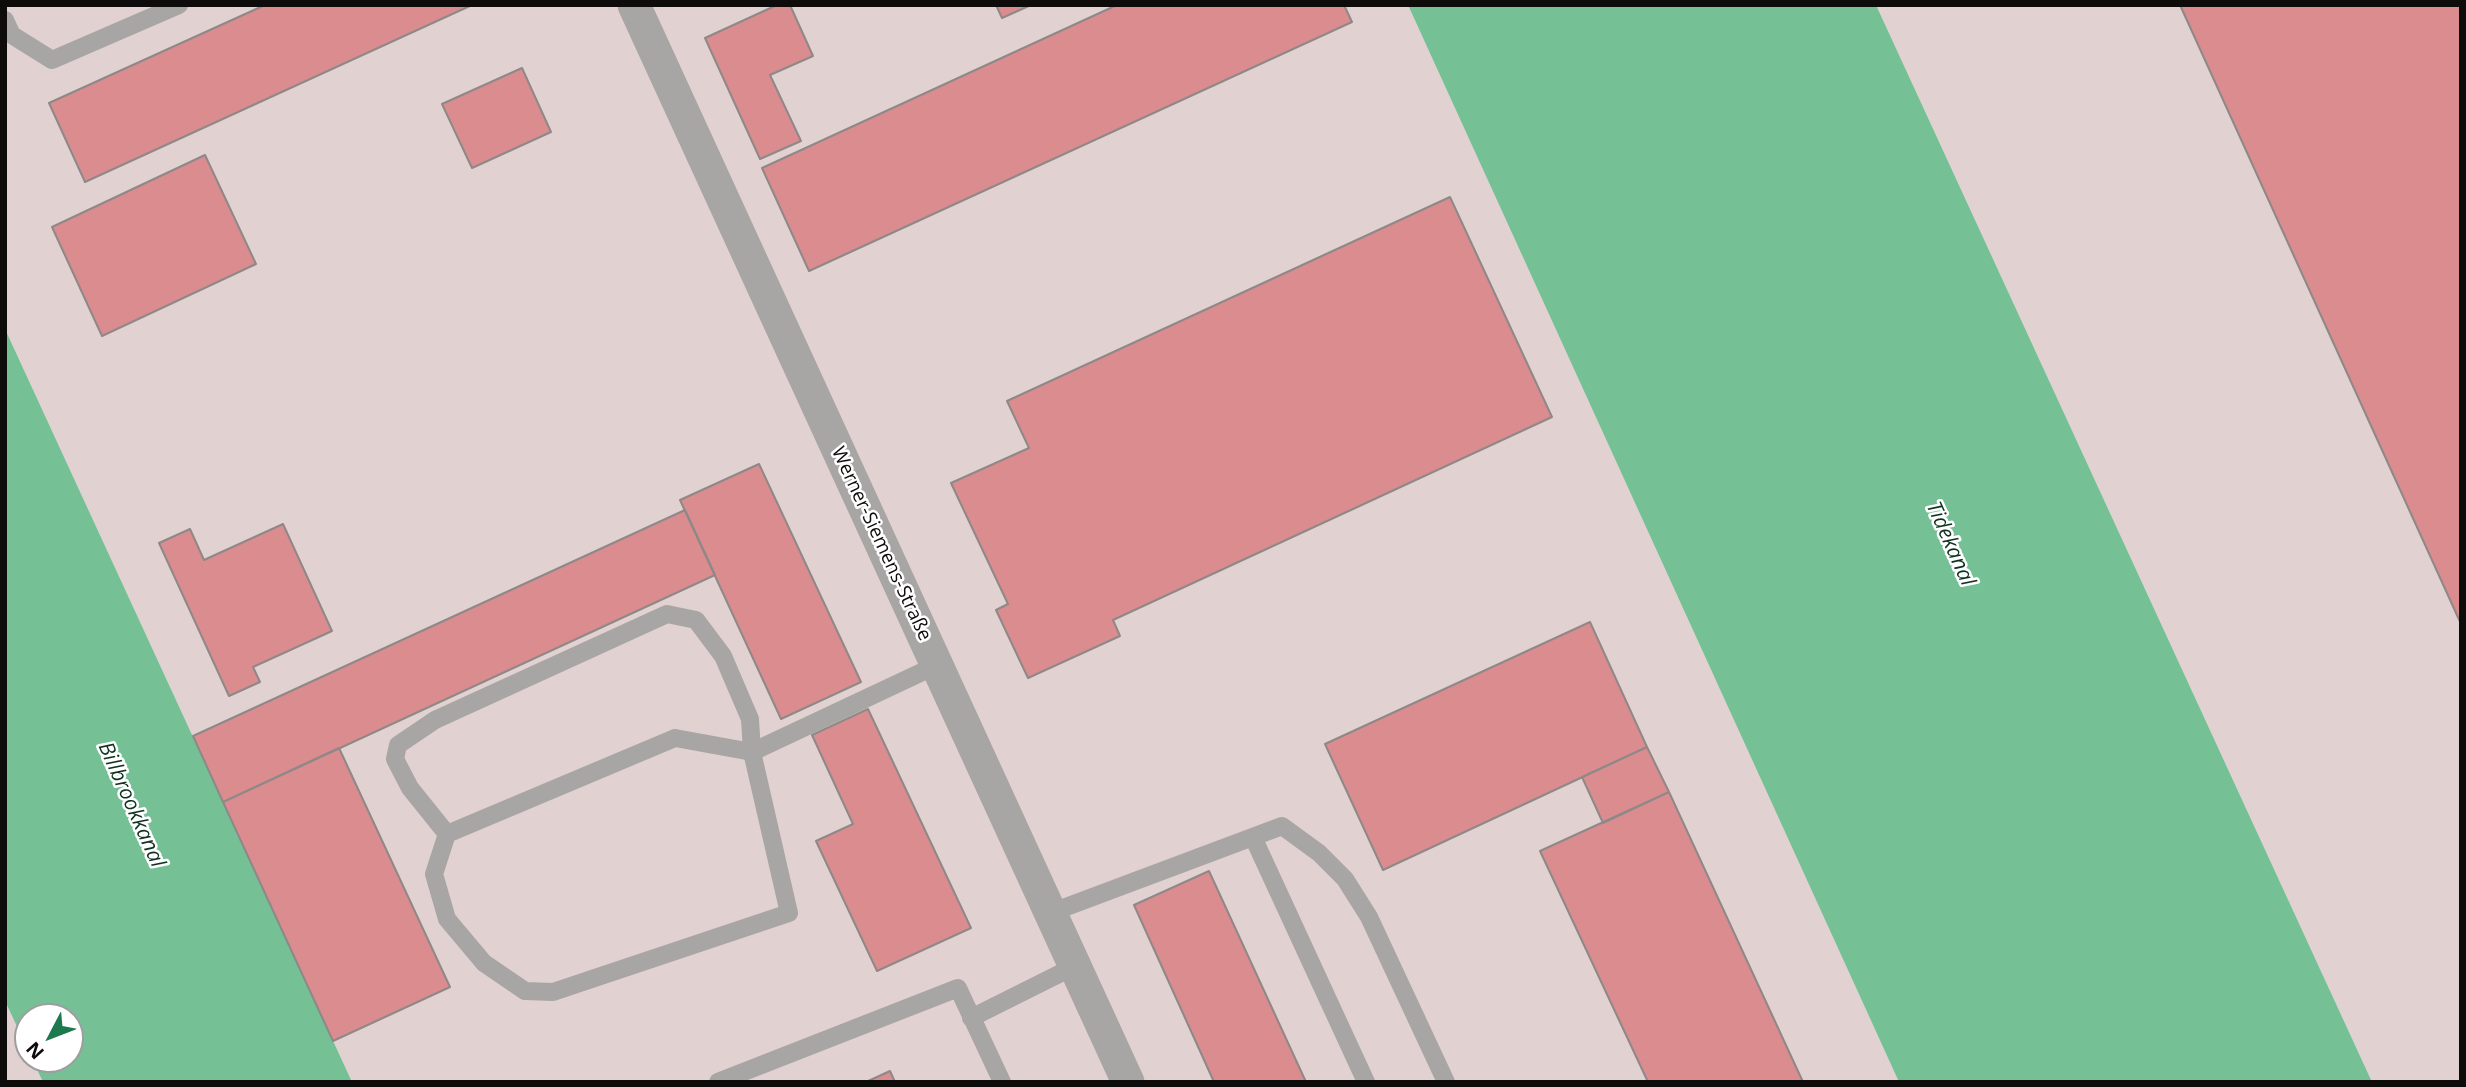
<!DOCTYPE html>
<meta charset="utf-8">
<style>
body{margin:0}
#map{position:relative;width:2466px;height:1087px;overflow:hidden;background:#e9e1e1;font-family:"Open Sans",sans-serif}
canvas{display:block}
.frame{position:absolute;inset:0;border:7px solid #0e0b0b;pointer-events:none}
.north{position:absolute;left:14px;top:1003px;width:70px;height:70px;box-sizing:border-box;background:#fff;border:2px solid #9f9d9d;border-radius:50%;rotate:228deg;font-size:19px;font-weight:700;line-height:28px;text-align:center;color:#0e0b0b}
.north::after{content:'';display:block;margin:auto;width:24px;height:32px;background:#1d794e;clip-path:polygon(50% 0,100% 100%,50% 72%,0 100%)}
</style>
<div id="map">
<canvas width="2466" height="1087"></canvas>
<div class="frame"></div>
<div class="north">N</div>
</div>
<script>
const ctx = document.querySelector('canvas').getContext('2d');
ctx.lineJoin = 'round';
function fillPath(path, color) { ctx.fillStyle = color; ctx.fill(path, 'evenodd'); }
const poly = rows => new Path2D(rows.map(r => 'M' + r).join(''));
function stroke(path, color, width, dash) { ctx.strokeStyle = color; ctx.lineWidth = width; ctx.lineCap = dash ? 'butt' : 'round'; ctx.setLineDash(dash || []); ctx.stroke(path); }
function label(font, color, halo, rows, align = 'center') {
  ctx.font = font + ' "Open Sans",sans-serif'; ctx.lineWidth = 5; ctx.setLineDash([]); ctx.textBaseline = 'middle'; ctx.strokeStyle = halo; ctx.fillStyle = color; for (const [text, x, y, turn = 0] of rows) {
    ctx.save(); ctx.translate(x, y); ctx.rotate((+turn || 0) * Math.PI / 180); ctx.textAlign = isNaN(turn) ? turn : align; if (halo) ctx.strokeText(text, 0, 0); ctx.fillText(text, 0, 0); ctx.restore();
  }
}
const built = poly([
 [5,5,1408,5,1899,1082,352,1082,5,329],
 [1876,5,2461,5,2461,1082,2372,1082],
 [5,1001,28,1050,28,1059,32,1059,43,1082,5,1082]
]);
const water = poly([
 [1408,5,1876,5,2372,1082,1899,1082],
 [5,329,352,1082,43,1082,32,1059,70,1059,70,1017,28,1017,28,1050,5,1001]
]);
const building = poly([
 [265,5,472,5,85,182,49,103,265,5],
 [777,5,790,5,813,56,770,75,801,141,760,159,705,38,777,5],
 [996,5,1031,5,1002,18,996,5],
 [1117,5,1344,5,1352,22,809,271,762,168,1117,5],
 [2180,5,2461,5,2461,624,2180,5],
 [522,68,551,132,472,168,442,104,522,68],
 [205,155,256,264,102,336,52,227,205,155],
 [1450,197,1552,417,1113,620,1120,636,1028,678,996,610,1008,604,951,483,1029,448,1007,401,1450,197],
 [759,464,861,682,781,719,680,500,759,464],
 [685,510,715,575,223,802,193,736,685,510],
 [283,524,332,631,253,667,260,682,229,696,159,543,190,529,204,560,283,524],
 [1590,622,1647,747,1383,870,1325,744,1590,622],
 [868,709,971,928,877,971,816,841,853,824,812,735,868,709],
 [1647,747,1669,792,1603,823,1582,777,1647,747],
 [339,748,450,987,333,1041,223,802,339,748],
 [1669,792,1803,1082,1648,1082,1540,851,1669,792],
 [1209,871,1306,1082,1214,1082,1134,905,1209,871],
 [890,1071,895,1082,866,1082,890,1071]
]);
const lane = poly([
 [5,20,12,35,52,60,179,5],
 [447,834,410,788,395,759,398,745,435,720,667,614,696,620,723,656,750,719,752,752,789,913,553,992,525,991,484,963,447,919,434,874,447,834,675,738,752,752,937,665],
 [1253,837,1366,1082],
 [1050,913,1282,826,1319,853,1345,879,1369,917,1446,1082],
 [971,1018,1075,966],
 [718,1082,958,988,1002,1082]
]);
const street = poly([
 [634,5,1128,1082]
]);
const streetNames = [
 ["Werner-Siemens-Straße",881,544,65]
];
const waterNames = [
 ["Tidekanal",1950,544,66],
 ["Billbrookkanal",131,805,66]
];
fillPath(built, '#e2d1d1');
fillPath(water, '#76c096');
fillPath(building, '#db8c8e');
stroke(building, '#8f8888', 2);
stroke(lane, '#a8a5a5', 18);
stroke(street, '#a8a5a5', 33);
label('19px', '#0e0b0b', '#fff', streetNames);
label('italic 21px', '#113221', '#fff', waterNames);
</script>
